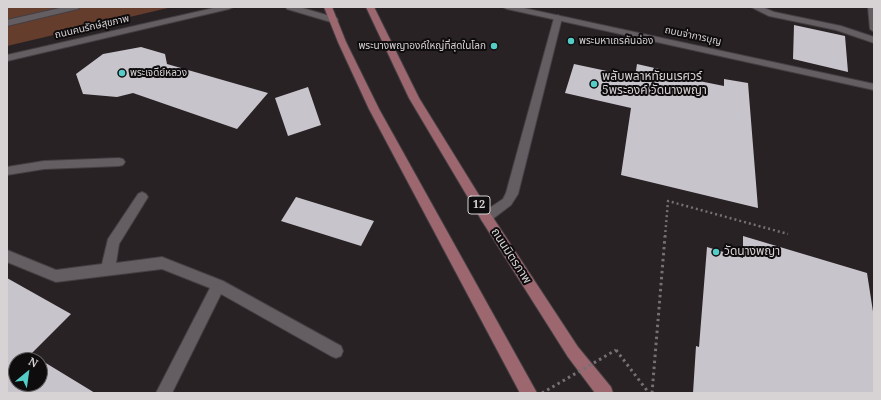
<!DOCTYPE html>
<meta charset="utf-8">
<style>
body{margin:0}
#map{position:relative;width:881px;height:400px;overflow:hidden;background:#282225;font-family:"Noto Serif",serif}
canvas{display:block}
.frame{position:absolute;inset:0;border:8px solid #d7d3d5;pointer-events:none}
.north{position:absolute;left:8px;top:352px;width:40px;height:40px;box-sizing:border-box;background:#0f0c0e;border:1px solid #5f5c5e;border-radius:50%;rotate:29deg;font-size:11px;font-weight:700;line-height:16px;text-align:center;color:#d7d3d5}
.north::after{content:'';display:block;margin:auto;width:14px;height:18px;background:#54cdc7;clip-path:polygon(50% 0,100% 100%,50% 72%,0 100%)}
</style>
<div id="map">
<canvas width="881" height="400"></canvas>
<div class="frame"></div>
<div class="north">N</div>
</div>
<script>
const ctx = document.querySelector('canvas').getContext('2d');
ctx.lineJoin = 'round';
function fillPath(path, color) { ctx.fillStyle = color; ctx.fill(path, 'evenodd'); }
const poly = rows => new Path2D(rows.map(r => 'M' + r).join(''));
function stroke(path, color, width, dash) { ctx.strokeStyle = color; ctx.lineWidth = width; ctx.lineCap = dash ? 'butt' : 'round'; ctx.setLineDash(dash || []); ctx.stroke(path); }
function label(font, color, halo, rows, align = 'center') {
  ctx.font = font + ' "Noto Serif","Noto Sans Thai",serif'; ctx.lineWidth = 4; ctx.setLineDash([]); ctx.textBaseline = 'middle'; ctx.strokeStyle = halo; ctx.fillStyle = color; for (const [text, x, y, turn = 0] of rows) {
    ctx.save(); ctx.translate(x, y); ctx.rotate((+turn || 0) * Math.PI / 180); ctx.textAlign = isNaN(turn) ? turn : align; if (halo) ctx.strokeText(text, 0, 0); ctx.fillText(text, 0, 0); ctx.restore();
  }
}
const green = poly([
 [7,7,172,7,7,46]
]);
const building = poly([
 [794,25,845,36,848,72,793,59],
 [141,47,165,54,167,64,268,93,237,129,133,93,117,97,83,94,76,74,103,54],
 [574,64,635,77,637,64,659,69,659,73,724,86,724,79,748,83,758,208,621,175,631,108,565,93],
 [308,87,321,125,288,136,275,98],
 [296,197,374,221,361,246,281,221],
 [743,236,867,273,874,318,874,393,693,393,696,346,699,347,707,247,743,258],
 [7,278,71,314,31,354,95,393,7,393],
 [16,360,40,360,40,384,16,384]
]);
const pathFar1 = poly([
 [665,237,668,201,788,234]
]);
const path = poly([
 [616,350,649,393],
 [652,393,665,236]
]);
const service = poly([
 [751,7,762,7,774,12,841,26,874,37,874,43,836,30,769,16,751,7],
 [868,7,874,7,874,32,870,29,868,7],
 [558,15,562,18,518,194,511,205,490,221,486,222,482,221,480,217,482,213,503,199,506,193,554,18,558,15],
 [119,158,123,159,125,162,123,165,119,166,44,169,7,175,7,167,44,161,119,158],
 [142,192,146,194,148,197,119,244,116,263,162,257,223,281,341,346,343,351,341,356,336,358,331,356,221,294,172,393,156,393,210,288,162,269,56,282,7,262,7,250,56,270,102,264,108,239,138,194,142,192]
]);
const pedestrian = poly([
 [64,7,79,7,78,9,7,26,7,20,64,7]
]);
const minor = poly([
 [503,7,519,7,874,84,874,90,507,9,503,7]
]);
const tertiary = poly([
 [218,7,233,7,229,9,7,61,7,55,218,7],
 [286,7,299,7,337,18,338,20,334,23,287,9,286,7]
]);
const primary = poly([
 [324,7,332,7,346,42,379,109,537,393,520,393,369,109,338,42,324,7],
 [366,7,374,7,419,98,490,213,578,347,611,387,613,393,595,393,568,357,482,221,409,98,366,7]
]);
const pathBridge = poly([
 [542,393,616,350]
]);
const markers = [
 [571,41,4,"#54cdc7"],
 [494,46,4,"#54cdc7"],
 [122,73,4,"#54cdc7"],
 [594,84,4,"#54cdc7"],
 [716,252,4,"#54cdc7"]
];
const farStreetnames = [
 ["ถนนคนรักษ์สุขภาพ",92,27,-13],
 ["ถนนจ่าการบุญ",693,36,12]
];
const farPoinames = [
 ["พระมหาเถรคันฉ่อง",579,41],
 ["พระนางพญาองค์ใหญ่ที่สุดในโลก",486,46,"right"],
 ["พระเจดีย์หลวง",130,73]
];
const shields = [
 [479,205,22]
];
const shieldNames = [
 ["12",479,205]
];
const poiNames = [
 ["พลับพลาหทัยนเรศวร์",602,77],
 ["5พระองค์ วัดนางพญา",602,91],
 ["วัดนางพญา",724,252]
];
const streetNames = [
 ["ถนนมิตรภาพ",511,256,57]
];
fillPath(green, '#653d2d');
fillPath(building, '#c8c4cb');
stroke(service, '#443f42', 2);
stroke(pedestrian, '#443f42', 2);
stroke(minor, '#443f42', 2);
stroke(tertiary, '#443f42', 2);
stroke(primary, '#443f42', 2);
stroke(pathFar1, '#767073', 2.5, [2, 3]);
stroke(path, '#767073', 3, [2.5, 3.5]);
fillPath(service, '#645d61');
fillPath(pedestrian, '#645d61');
fillPath(minor, '#645d61');
fillPath(tertiary, '#645d61');
fillPath(primary, '#9d6770');
stroke(pathBridge, '#767073', 3, [2.5, 3.5]);
for (const [x, y, r, color] of markers) { const dot = new Path2D(); dot.arc(x, y, r, 0, 2 * Math.PI); ctx.fillStyle = color; ctx.fill(dot); stroke(dot, '#0f0c0e', 1.5); }
label('10px', '#d7d3d5', '#0f0c0e', farStreetnames);
label('10px', '#d7d3d5', '#0f0c0e', farPoinames, 'left');
for (const [x, y, w] of shields) { const box = new Path2D(); box.roundRect(x - w / 2, y - 9, w, 18, 3); ctx.fillStyle = '#0f0c0e'; ctx.fill(box); stroke(box, '#d7d3d5', 1); }
label('bold 11px', '#d7d3d5', null, shieldNames);
label('12px', '#d7d3d5', '#0f0c0e', poiNames, 'left');
label('12px', '#d7d3d5', '#0f0c0e', streetNames);
</script>
